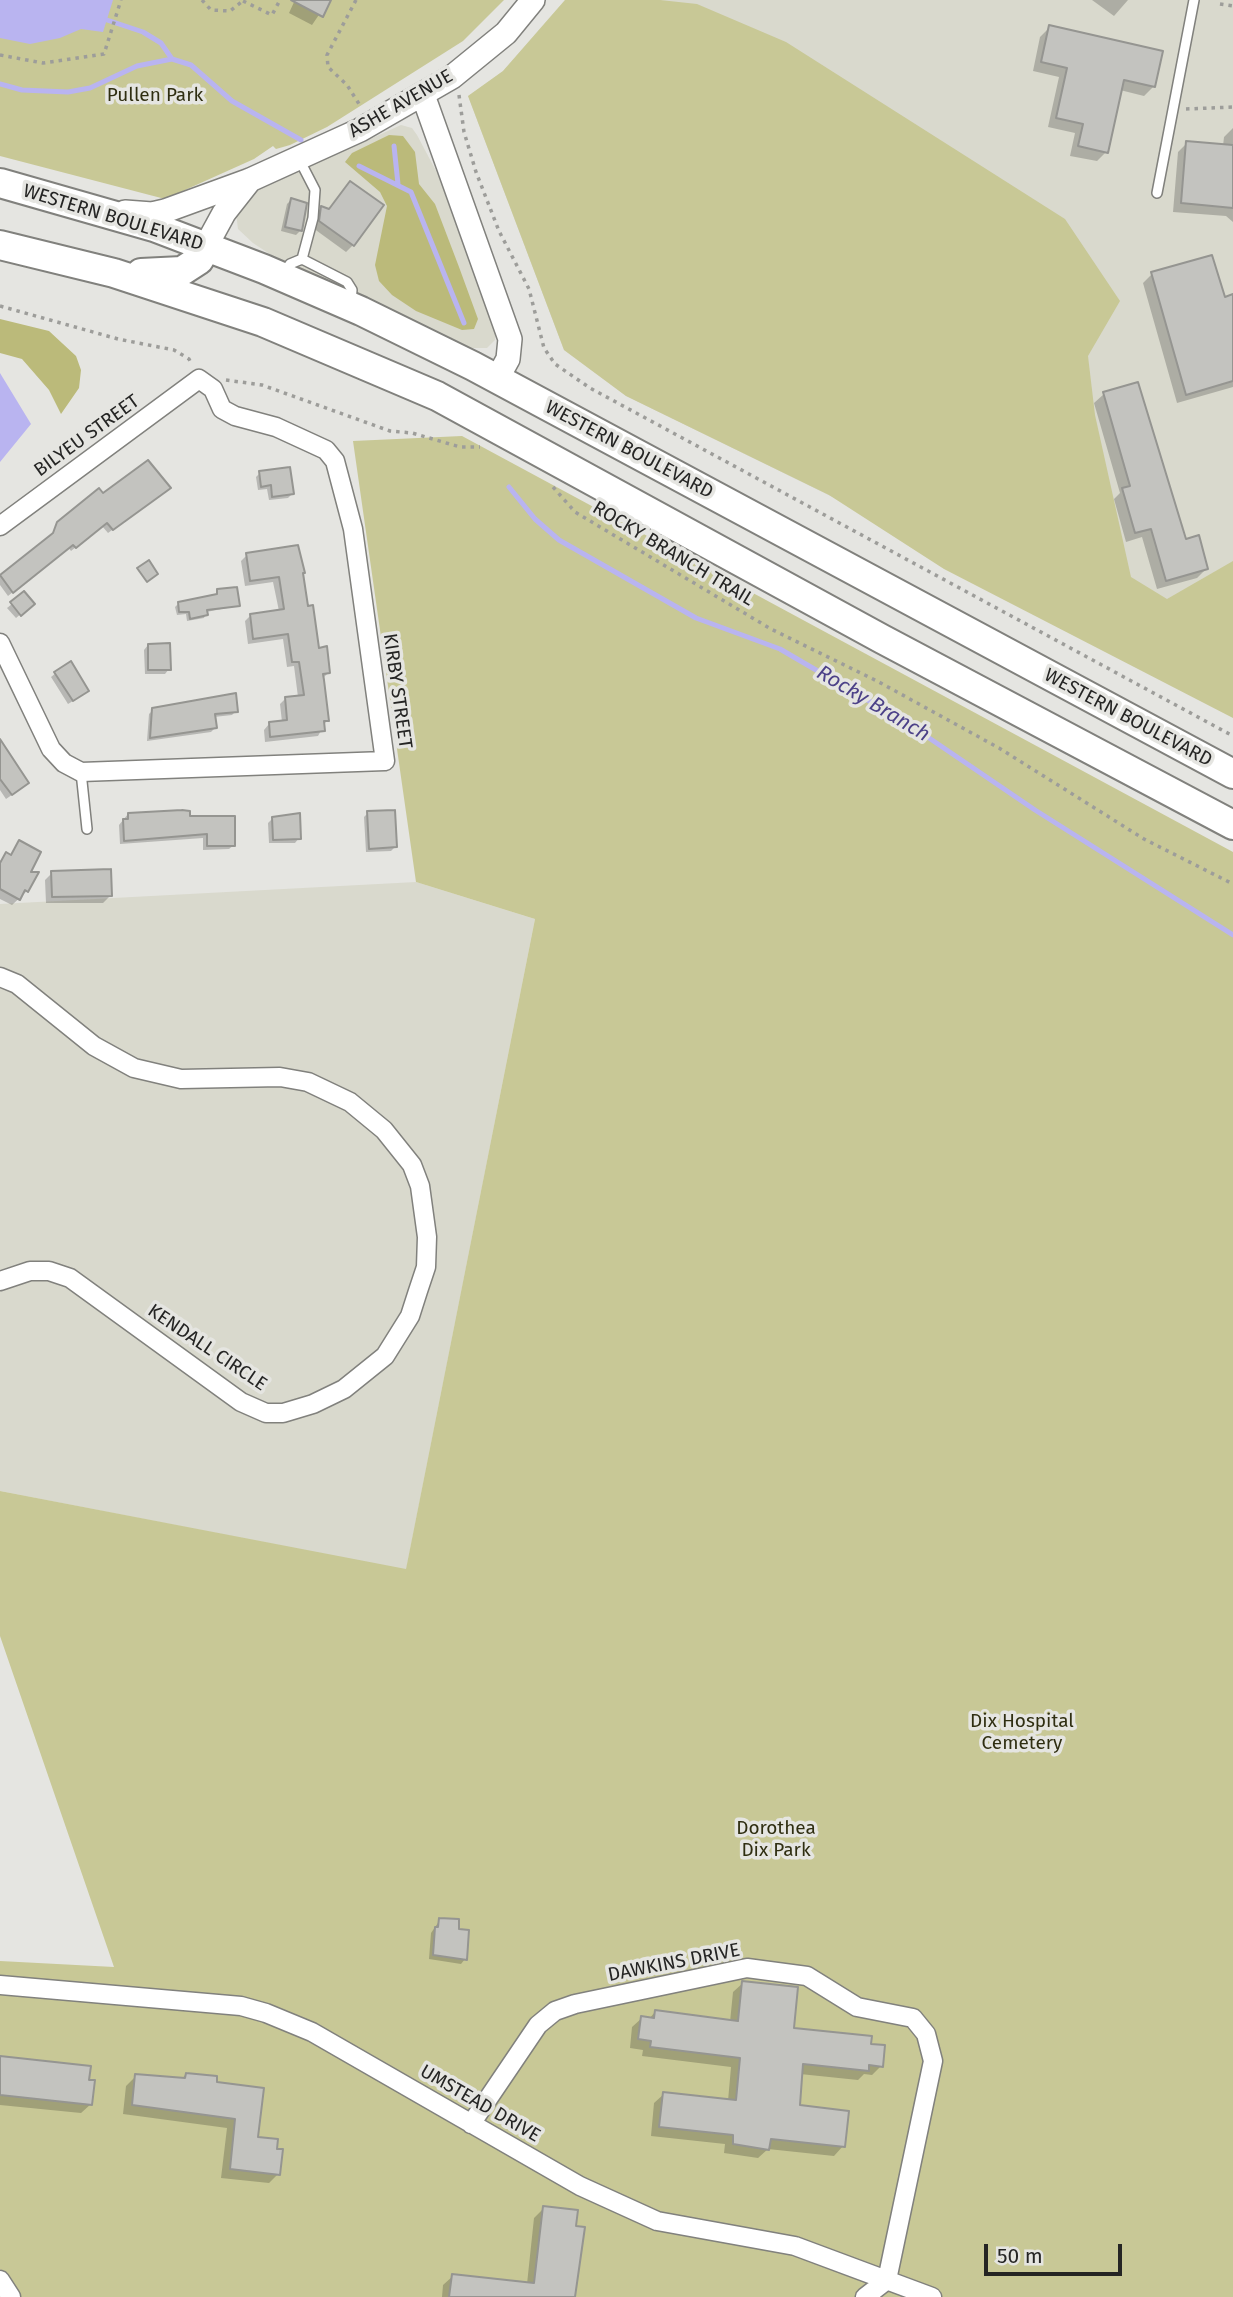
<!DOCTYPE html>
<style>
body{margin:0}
#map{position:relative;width:1233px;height:2297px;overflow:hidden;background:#e5e5e1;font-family:"Fira Sans",sans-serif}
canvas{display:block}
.scale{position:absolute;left:984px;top:2244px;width:138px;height:32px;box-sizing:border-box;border:4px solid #252524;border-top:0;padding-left:9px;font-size:21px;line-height:24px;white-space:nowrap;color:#252524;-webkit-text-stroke:5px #e5e5e1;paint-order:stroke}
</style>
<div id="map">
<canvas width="1233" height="2297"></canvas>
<div class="scale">50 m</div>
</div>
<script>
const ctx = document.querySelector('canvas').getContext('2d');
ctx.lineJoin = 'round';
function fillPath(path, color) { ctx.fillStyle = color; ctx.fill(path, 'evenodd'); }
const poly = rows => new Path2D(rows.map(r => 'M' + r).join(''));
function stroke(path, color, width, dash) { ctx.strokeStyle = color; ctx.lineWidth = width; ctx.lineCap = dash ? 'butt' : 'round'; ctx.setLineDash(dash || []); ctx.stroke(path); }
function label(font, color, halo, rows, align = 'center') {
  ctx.font = font + ' "Fira Sans",sans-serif'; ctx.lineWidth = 7; ctx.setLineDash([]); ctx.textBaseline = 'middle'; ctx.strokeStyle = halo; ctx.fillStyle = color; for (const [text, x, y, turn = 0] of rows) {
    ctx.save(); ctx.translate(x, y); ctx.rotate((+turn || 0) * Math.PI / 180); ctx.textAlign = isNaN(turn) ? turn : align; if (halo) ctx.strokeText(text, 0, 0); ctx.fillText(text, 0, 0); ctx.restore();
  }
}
const built = poly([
 [565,0,1233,0,1233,693,626,396,564,350,468,96,503,71],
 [401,125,412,128,417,135,444,186,496,332,495,340,487,348,472,348,294,270,253,243,238,229,236,213,249,194],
 [416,882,535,919,406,1570,0,1491,0,904]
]);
const green = poly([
 [0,0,504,0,463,41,327,127,290,145,276,149,273,146,254,159,165,199,0,156],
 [565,0,660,0,697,4,786,42,1065,219,1120,301,1088,356,1095,415,1131,577,1167,599,1233,561,1233,718,944,569,829,495,626,396,564,350,468,96,503,71],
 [462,436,1233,852,1233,2297,17,2297,0,2269,0,1961,114,1967,0,1636,0,1491,406,1569,535,919,416,882,353,441]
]);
const forest = poly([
 [389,135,403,136,415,152,419,184,435,204,459,267,478,319,474,329,462,330,416,311,392,295,379,281,375,265,387,206,380,192,345,162,352,153],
 [0,319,49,331,76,356,81,370,79,388,61,414,49,390,22,359,0,353]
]);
const water = poly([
 [0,0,113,0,103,32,81,29,60,38,30,44,0,38],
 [0,373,31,424,0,462]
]);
const shadow = poly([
 [295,0,329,0,312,25,289,13],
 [1092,0,1128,0,1114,16],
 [1050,27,1154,86,1144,96,1120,90,1106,152,1097,161,1070,156,1075,133,1048,127,1059,77,1033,71,1040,37],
 [1233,128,1233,222,1226,216,1173,212,1178,152,1187,143,1223,146,1224,137],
 [291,200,305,204,300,231,296,235,281,231,287,204],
 [321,208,353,245,346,252,313,228,315,215],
 [1152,274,1223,299,1233,296,1233,387,1177,403,1143,283],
 [1104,394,1185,541,1206,569,1197,578,1157,589,1142,537,1126,542,1114,499,1120,493,1094,403],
 [260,473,292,494,288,498,269,500,267,489,258,490,256,477],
 [164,492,108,533,102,526,71,551,68,547,8,596,0,585,0,577,50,538,58,523,103,496],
 [247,555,301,575,317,649,328,673,322,679,327,720,318,736,265,742,264,730,269,724,282,722,280,704,285,699,298,697,294,666,287,667,283,639,248,644,245,621,251,615,279,611,273,582,245,586,241,561],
 [218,591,238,606,206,612,204,618,187,621,186,614,177,615,175,607,178,604,215,597],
 [12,604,28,608,16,618,7,608],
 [148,645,169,669,165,674,145,674,144,650],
 [56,673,83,695,68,704,51,677],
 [153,710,236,711,232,715,214,717,215,728,211,732,147,741,149,714],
 [0,742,22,788,6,799,0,790],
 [368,813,395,847,391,851,366,852,364,817],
 [128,814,188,818,234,845,229,849,203,850,203,838,120,844,119,825],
 [273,818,299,838,295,843,269,843,268,823],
 [20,842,28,874,27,891,12,905,0,899,0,861,7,854,9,856],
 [52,873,110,896,103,903,46,903,45,880],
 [440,1920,457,1931,465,1959,461,1964,429,1959,431,1933],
 [743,1983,792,2029,869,2045,881,2066,872,2075,864,2074,858,2080,800,2074,798,2107,843,2146,834,2156,768,2149,758,2158,724,2153,725,2144,651,2136,654,2103,664,2094,728,2101,731,2067,642,2056,643,2050,630,2048,632,2027,642,2018,649,2019,655,2012,730,2022,733,1992],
 [0,2058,88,2081,91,2104,81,2113,0,2105],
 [186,2074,215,2083,278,2174,269,2183,221,2178,227,2128,123,2114,126,2086,136,2076,181,2080],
 [544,2208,574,2228,583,2229,575,2297,442,2297,443,2285,453,2276,527,2284,534,2218]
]);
const stream = poly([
 [107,20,143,32,161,43,172,59],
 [0,84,22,90,68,92,90,88,137,66,172,59,191,65,232,101,301,140],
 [394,146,398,184],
 [359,166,411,192,464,323],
 [509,487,535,519,559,540,696,618,780,649,907,723,1035,810,1233,935]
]);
const building = poly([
 [291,0,331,0,323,17,291,0],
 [1049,25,1163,51,1155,87,1124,80,1108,153,1078,146,1083,124,1056,118,1067,68,1041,62,1049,25],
 [1186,141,1233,145,1233,208,1181,203,1186,141],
 [350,181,384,205,354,246,319,221,321,206,329,209,350,181],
 [291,198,307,203,302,231,285,227,291,198],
 [1212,255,1225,297,1233,294,1233,381,1186,395,1151,272,1212,255],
 [1138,382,1186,539,1199,535,1208,569,1166,581,1151,529,1135,533,1122,488,1130,486,1103,392,1138,382],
 [148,460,171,488,113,530,107,523,76,548,73,545,13,593,0,575,53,533,57,522,99,488,103,493,148,460],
 [290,467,294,494,272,497,271,485,261,487,259,471,290,467],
 [298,545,305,573,303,573,308,606,313,605,319,648,327,646,330,673,323,674,324,680,329,721,324,721,325,731,270,737,269,722,287,720,285,697,304,695,299,662,292,662,288,634,253,639,250,614,284,609,279,577,250,581,246,553,298,545],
 [149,560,158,574,147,582,137,568,149,560],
 [237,587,240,606,207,610,208,615,190,619,189,612,179,612,178,602,217,594,217,589,237,587],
 [24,591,35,604,21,616,10,602,24,591],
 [170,643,171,670,148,670,148,644,170,643],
 [71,661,89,691,73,701,54,672,71,661],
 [236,693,238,712,215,714,217,728,150,738,152,708,236,693],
 [0,739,29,783,12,795,0,779,0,739],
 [182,810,190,811,190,816,235,816,235,846,207,846,207,834,124,841,123,819,128,819,128,813,182,810],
 [395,810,397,847,369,849,367,811,395,810],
 [300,813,301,839,273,840,272,817,300,813],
 [19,840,41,852,31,872,39,872,28,892,25,890,20,900,0,889,0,863,6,852,11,855,19,840],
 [111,869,112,896,52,897,51,871,111,869],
 [439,1918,459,1919,459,1929,469,1930,467,1960,433,1955,435,1927,438,1927,439,1918],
 [742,1981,798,1987,794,2028,872,2036,871,2044,885,2045,883,2067,869,2065,869,2071,803,2064,800,2105,849,2111,845,2147,771,2139,769,2150,733,2144,733,2135,659,2127,663,2092,736,2100,740,2058,650,2047,651,2041,638,2039,641,2016,654,2018,655,2010,738,2021,742,1981],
 [0,2056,91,2066,89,2080,95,2080,92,2105,0,2095,0,2056],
 [186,2073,217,2076,217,2082,264,2088,258,2137,278,2139,277,2149,283,2149,280,2175,230,2169,235,2119,132,2105,135,2074,185,2078,186,2073],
 [543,2206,578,2210,576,2226,585,2227,575,2297,449,2297,452,2274,534,2283,543,2206]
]);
const path = poly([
 [202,0,211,10,230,11,244,0],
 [356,0,327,55,328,67,347,85,361,107],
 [243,1,272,15,280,0],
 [1220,4,1233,6],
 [0,55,43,63,104,54,121,0],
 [459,95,464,132,476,172,499,231,529,289,544,348,555,364,590,388,1233,736],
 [1186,109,1233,107],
 [0,306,118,339,174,350,189,359,192,365],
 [226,380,262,385,390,431,412,433,460,447,480,447],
 [553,487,575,512,771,629,877,681,999,748,1144,839,1233,884]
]);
const service = poly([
 [299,159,315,190,313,218,302,259],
 [1157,193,1194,0],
 [284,273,290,264,302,259,347,282,352,290,351,301],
 [81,772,87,829]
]);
const minor = poly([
 [0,526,199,379,213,389,222,409,235,416,276,427,326,450,335,461,353,529,385,761,81,772,64,763,51,749,0,643],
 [0,977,17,984,94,1046,134,1068,181,1079,280,1077,308,1082,350,1102,384,1130,412,1165,420,1186,427,1237,426,1267,418,1291,410,1316,385,1356,344,1389,313,1404,283,1413,266,1413,241,1402,70,1278,49,1271,30,1271,0,1281],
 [0,1985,241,2006,266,2013,312,2032,580,2186,657,2221,795,2246,932,2297],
 [471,2124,538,2025,555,2011,575,2004,747,1968,807,1976,857,2007,913,2018,926,2034,933,2061,887,2280,865,2297],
 [0,2280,11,2297]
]);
const tertiary = poly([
 [423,95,510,339,508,359,497,379],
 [125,212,152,214,165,211,250,180,360,130,452,77,506,33,533,0],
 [206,246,224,213,250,180]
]);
const primary = poly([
 [0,183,154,227,264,269,361,311,473,366,1233,774],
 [0,245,114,273,263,322,437,396,882,639,1233,825],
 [141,273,182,271,199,260,206,246]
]);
const parkNames = [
 ["Pullen Park",155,96],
 ["Dix Hospital",1022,1722],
 ["Cemetery",1022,1744],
 ["Dorothea",776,1829],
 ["Dix Park",776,1851]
];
const streetNames = [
 ["ASHE AVENUE",401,104,-30],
 ["WESTERN BOULEVARD",113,218,17],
 ["BILYEU STREET",87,436,-36],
 ["WESTERN BOULEVARD",629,450,28],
 ["ROCKY BRANCH TRAIL",673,554,31],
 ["KIRBY STREET",397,691,82],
 ["WESTERN BOULEVARD",1128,718,28],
 ["KENDALL CIRCLE",207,1348,34],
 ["DAWKINS DRIVE",674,1963,-11],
 ["UMSTEAD DRIVE",480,2104,30]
];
const waterNames = [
 ["Rocky Branch",873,704,31]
];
fillPath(built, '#d9d9cd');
fillPath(green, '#c8c896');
fillPath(forest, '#bbba7a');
fillPath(water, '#b9b4f0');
fillPath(shadow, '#0003');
stroke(stream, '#b9b4f0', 5);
fillPath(building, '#c3c3bf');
stroke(building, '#959591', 2);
stroke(service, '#81817d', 12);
stroke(minor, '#81817d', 21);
stroke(tertiary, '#81817d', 26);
stroke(primary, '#81817d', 32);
stroke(path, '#9d9d9a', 3.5, [3.5, 5]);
stroke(service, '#fff', 9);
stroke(minor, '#fff', 18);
stroke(tertiary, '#fff', 23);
stroke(primary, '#fff', 28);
label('19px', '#2f2e11', '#e5e5e1', parkNames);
label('19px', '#252524', '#e5e5e1', streetNames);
label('italic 21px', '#4c4188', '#e5e5e1', waterNames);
</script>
